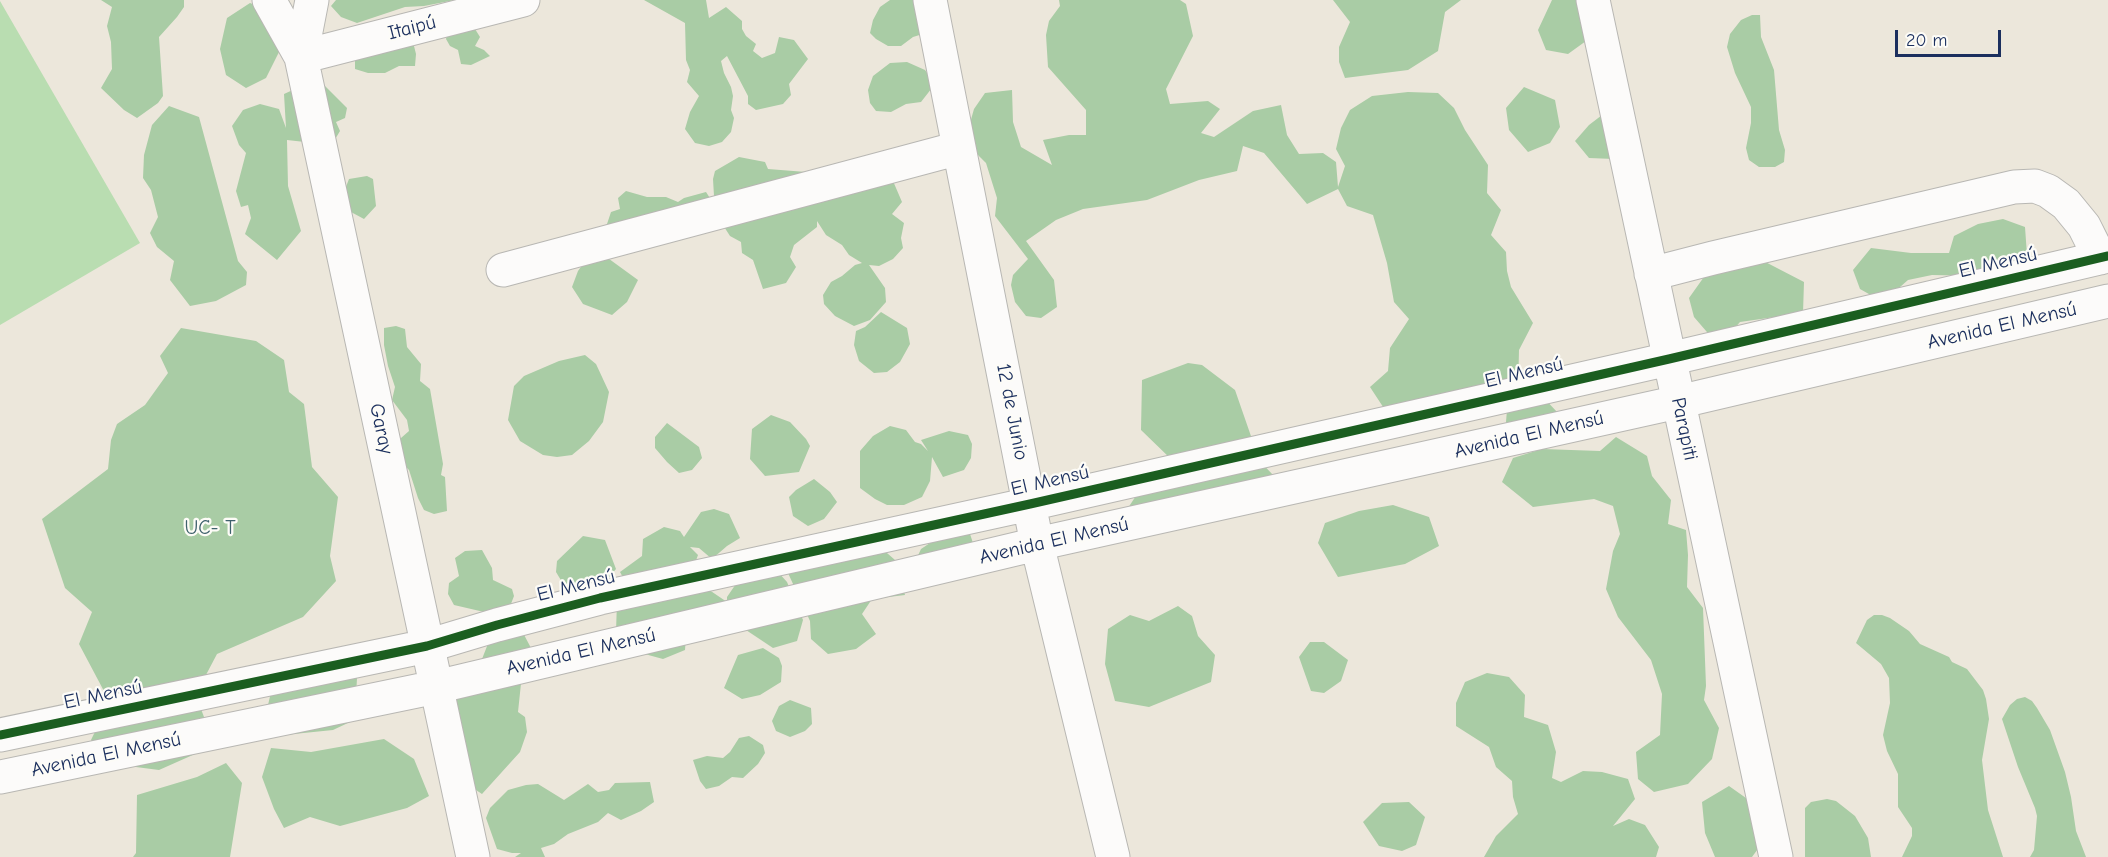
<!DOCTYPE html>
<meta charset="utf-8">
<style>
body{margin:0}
#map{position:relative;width:2108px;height:857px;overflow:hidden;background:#ece7db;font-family:"Comic Neue",sans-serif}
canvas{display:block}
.scale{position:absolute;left:1895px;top:30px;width:106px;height:27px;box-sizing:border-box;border:3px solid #1b2f5e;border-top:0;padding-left:8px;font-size:18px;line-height:21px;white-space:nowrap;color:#1b2f5e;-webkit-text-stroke:4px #fdfcf7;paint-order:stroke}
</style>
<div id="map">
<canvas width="2108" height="857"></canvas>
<div class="scale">20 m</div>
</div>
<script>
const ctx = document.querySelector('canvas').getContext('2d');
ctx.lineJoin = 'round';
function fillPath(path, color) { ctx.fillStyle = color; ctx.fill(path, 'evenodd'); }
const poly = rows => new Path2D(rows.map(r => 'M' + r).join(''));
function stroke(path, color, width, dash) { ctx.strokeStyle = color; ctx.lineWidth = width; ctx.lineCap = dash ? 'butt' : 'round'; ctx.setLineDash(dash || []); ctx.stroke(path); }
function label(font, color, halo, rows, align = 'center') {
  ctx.font = font + ' "Comic Neue",sans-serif'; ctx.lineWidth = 4.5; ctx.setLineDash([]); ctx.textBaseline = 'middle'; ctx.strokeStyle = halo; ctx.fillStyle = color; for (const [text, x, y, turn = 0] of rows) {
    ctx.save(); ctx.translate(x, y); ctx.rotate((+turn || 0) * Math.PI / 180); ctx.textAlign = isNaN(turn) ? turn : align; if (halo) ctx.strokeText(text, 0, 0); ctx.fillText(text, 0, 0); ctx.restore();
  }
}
const green = poly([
 [0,1,140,243,0,325]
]);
const forest = poly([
 [101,0,184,0,184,7,177,17,159,37,163,96,158,103,137,118,124,110,101,88,112,69,111,42,107,26,112,7],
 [336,0,455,0,424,6,405,7,357,23,341,17,331,6],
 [644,0,706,0,709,18,726,7,742,21,742,29,746,36,756,44,753,51,762,58,775,53,779,37,794,40,808,59,789,84,791,95,783,104,756,110,748,104,748,96,727,56,721,61,724,73,731,87,733,96,731,110,734,118,731,132,722,142,709,146,695,143,685,129,690,112,699,96,687,82,690,70,686,60,685,23],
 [890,0,920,0,926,33,913,37,901,46,888,46,876,39,870,33,873,20,880,7],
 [1059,0,1180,0,1186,4,1193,36,1166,89,1170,104,1208,101,1220,109,1201,133,1214,137,1253,111,1281,105,1287,135,1299,154,1323,153,1336,162,1338,187,1345,166,1336,149,1341,128,1350,110,1372,96,1408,92,1438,93,1454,108,1465,130,1488,165,1487,193,1501,210,1491,235,1506,252,1507,271,1511,287,1533,323,1519,350,1518,391,1389,416,1370,387,1388,371,1390,348,1409,319,1394,302,1387,263,1373,215,1347,206,1338,189,1307,204,1264,153,1243,146,1237,171,1199,180,1147,200,1083,209,1056,220,1026,241,1054,280,1057,307,1041,318,1026,316,1015,302,1011,285,1013,275,1028,259,995,216,997,198,986,163,973,150,968,130,974,109,985,93,1012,90,1013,122,1021,147,1052,165,1043,140,1069,135,1086,135,1086,110,1048,67,1046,35,1049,21,1060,6],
 [1333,0,1461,0,1445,12,1438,51,1408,70,1345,78,1339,62,1339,47,1350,22],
 [1552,0,1585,0,1586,41,1568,54,1546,50,1538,30],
 [250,3,279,14,287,36,266,78,246,88,226,75,220,49,227,18],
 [1752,15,1760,15,1761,37,1774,70,1779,130,1785,150,1784,162,1775,167,1759,167,1749,160,1746,148,1751,123,1751,107,1735,73,1727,47,1730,34,1741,20],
 [475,29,480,37,475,46,484,50,490,56,471,65,461,64,458,50,450,46,446,39,448,31],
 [413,42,416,54,415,66,399,66,385,73,368,73,355,69,355,59],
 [907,62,925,70,935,84,921,102,906,104,891,112,876,111,870,103,868,90,873,76,890,63],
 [306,84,324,85,347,108,345,118,336,122,340,131,334,141,314,143,287,140,288,186,301,231,277,260,245,234,251,218,248,205,241,207,236,191,246,153,239,145,232,126,243,110,260,104,279,109,286,128,284,94],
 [1524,87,1555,100,1560,127,1550,143,1528,152,1509,130,1506,108],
 [169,106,199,117,238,261,247,272,246,285,216,301,190,306,170,280,174,261,157,247,150,233,158,217,151,190,143,178,144,155,152,125],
 [1606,112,1614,159,1589,158,1575,141,1589,125],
 [739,157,765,162,768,169,806,172,804,175,893,181,902,202,892,214,904,223,901,238,903,248,893,259,879,266,869,265,885,288,886,302,870,320,854,326,835,316,824,304,823,295,831,282,842,276,855,265,862,263,849,255,842,245,826,235,817,221,817,227,794,245,790,257,796,267,786,283,763,289,753,260,742,253,741,242,730,236,721,222,720,209,714,196,713,179,715,171],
 [367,176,373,179,376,206,364,219,351,212,342,197,349,179],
 [626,191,647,197,666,197,678,202,684,198,706,192,715,206,606,227,611,212,620,209,618,198],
 [2003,219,2025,227,2027,255,2009,269,1981,276,1932,275,1908,280,1883,302,1860,289,1853,270,1871,248,1911,253,1949,253,1954,236,1978,224],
 [1748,253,1804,282,1803,313,1740,322,1719,346,1694,317,1689,298,1716,260],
 [605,256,638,280,627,302,612,315,583,304,572,287,578,271,588,257],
 [881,312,907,328,910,344,900,362,887,372,874,373,859,361,854,345,856,331,865,327],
 [396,326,405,329,407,347,421,364,420,381,430,389,443,464,441,475,445,477,447,511,434,514,424,510,418,498,409,470,401,462,401,438,409,431,407,420,392,400,395,387,388,366,384,345,384,328],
 [181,328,256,341,284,360,289,392,304,404,312,467,338,497,330,556,336,581,303,617,217,654,188,709,201,709,204,717,204,750,159,770,105,763,91,740,105,711,114,710,79,644,92,612,65,588,42,519,108,469,111,440,117,424,145,405,168,373,160,356],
 [585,355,596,364,609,392,603,422,589,441,572,455,557,457,543,455,520,441,508,420,514,386,524,376,559,361],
 [1188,363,1202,365,1235,390,1252,439,1172,460,1141,430,1142,380],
 [1543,397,1557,412,1556,431,1511,439,1506,422,1507,410],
 [771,415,790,422,806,439,810,446,799,472,765,476,750,459,752,429],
 [667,423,699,447,702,458,692,470,679,473,667,462,655,448,655,437],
 [890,426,906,430,915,442,921,444,928,451,921,440,949,431,968,435,972,444,971,458,964,470,943,477,932,457,930,481,922,497,904,505,887,505,875,499,860,488,860,451,873,436],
 [1616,437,1647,456,1652,476,1671,500,1668,524,1686,530,1688,555,1687,587,1703,608,1706,686,1704,700,1719,728,1712,759,1688,784,1654,792,1638,779,1636,752,1660,735,1662,694,1651,660,1618,617,1606,589,1613,551,1620,534,1613,506,1594,499,1533,507,1502,482,1513,458,1542,449,1600,451],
 [1256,457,1273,475,1266,499,1128,508,1145,482],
 [814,479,830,492,837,502,824,519,808,526,793,516,789,497,796,490],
 [1393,505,1429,517,1439,546,1405,564,1338,577,1318,543,1325,523,1359,511],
 [714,509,729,514,740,538,727,546,712,559,699,548,690,547,698,555,690,577,727,602,727,597,740,578,778,572,787,582,803,620,797,641,773,648,740,626,686,635,685,650,663,659,641,653,616,632,617,601,627,585,620,572,642,556,643,539,664,527,680,531,684,537,701,512],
 [968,528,974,546,915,562,921,549,936,539],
 [583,536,605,540,616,569,600,588,578,590,562,582,556,572,557,561],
 [879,546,895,560,905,595,872,599,862,614,876,634,856,649,828,654,811,639,810,621,788,573],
 [482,550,492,568,493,580,512,589,514,596,509,609,497,615,454,605,448,594,449,583,459,576,455,558,465,551],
 [1178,606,1192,616,1198,636,1215,655,1211,682,1149,707,1115,701,1105,664,1108,629,1130,615,1149,621],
 [1874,615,1882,615,1890,618,1909,631,1920,644,1949,657,1952,662,1967,669,1983,690,1986,699,1989,719,1982,760,1988,810,2003,857,1902,857,1912,836,1912,828,1898,807,1898,774,1887,751,1883,735,1890,703,1889,678,1881,664,1856,643,1867,620],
 [493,631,522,631,531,648,522,674,518,712,525,717,527,732,520,752,482,794,467,784,445,699,467,672,482,659],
 [1310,642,1324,642,1348,660,1341,681,1324,693,1311,691,1299,657],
 [763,648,779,658,782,666,781,682,760,695,742,699,724,688,738,655],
 [314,666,357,678,356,697,350,722,333,730,284,735,270,712,268,705,272,688],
 [1487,673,1509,677,1525,695,1524,717,1548,725,1556,752,1552,778,1561,782,1583,771,1602,772,1628,779,1635,799,1613,826,1629,819,1645,825,1659,847,1656,857,1484,857,1496,836,1518,814,1513,797,1512,781,1496,767,1489,747,1456,726,1456,703,1465,682],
 [2025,697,2032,701,2037,708,2050,730,2065,772,2071,797,2076,831,2086,857,2030,857,2034,850,2037,816,2035,808,2018,767,2002,719,2010,705,2017,699],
 [790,700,811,708,812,724,805,731,790,737,776,731,772,721,779,706],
 [749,736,763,745,765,753,758,764,743,778,732,777,719,786,706,789,700,781,693,760,707,756,723,758,730,752,739,738],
 [384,739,414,759,429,796,407,808,340,826,310,817,284,828,274,809,262,777,271,748,311,752],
 [226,763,242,783,230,857,133,857,136,853,137,795,197,777],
 [650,782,654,802,641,811,621,820,608,813,598,822,568,834,554,844,541,848,545,857,515,857,521,853,512,853,497,849,486,818,490,808,508,790,526,785,538,784,564,800,588,784,598,792,609,790,615,783],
 [1729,786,1753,803,1763,842,1752,857,1715,857,1705,833,1702,802],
 [1827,799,1836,801,1855,816,1868,838,1871,857,1805,857,1805,808,1811,802],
 [1409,802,1425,817,1416,845,1402,851,1379,846,1363,822,1382,803]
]);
const minor = poly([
 [269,0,301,57],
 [312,0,301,57,473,857],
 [930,0,1037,544,1113,857],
 [1593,0,1776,857],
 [301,57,523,0],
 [503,270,959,148],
 [1651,274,1713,258,2014,187,2035,186,2048,191,2066,204,2084,226,2100,258],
 [0,735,427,646,497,625,600,598,1030,504,1669,359,2108,256],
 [0,777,436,687,1037,544,1678,402,2108,301]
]);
const cycleway = poly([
 [0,735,427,646,497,625,600,598,1030,504,1669,359,2108,256]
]);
const streetNames = [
 ["Itaipú",412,28,-14],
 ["El Mensú",1998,263,-13],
 ["Avenida El Mensú",2002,326,-13],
 ["El Mensú",1524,373,-13],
 ["12 de Junio",1012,412,79],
 ["Garay",381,429,78],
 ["Parapiti",1684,429,78],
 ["Avenida El Mensú",1529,435,-13],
 ["El Mensú",1050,481,-13],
 ["Avenida El Mensú",1054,541,-13],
 ["El Mensú",576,586,-14],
 ["Avenida El Mensú",581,652,-13],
 ["El Mensú",103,695,-12],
 ["Avenida El Mensú",106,755,-12]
];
const parkNames = [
 ["UC- T",210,528]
];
fillPath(green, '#b9ddb1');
fillPath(forest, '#a9cca5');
stroke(minor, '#b8b7b3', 35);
stroke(minor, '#fcfbfa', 33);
stroke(cycleway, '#1b5e20', 9);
label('20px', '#1b2f5e', '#fdfcf7', streetNames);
label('20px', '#3e616c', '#fdfcf7', parkNames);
</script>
